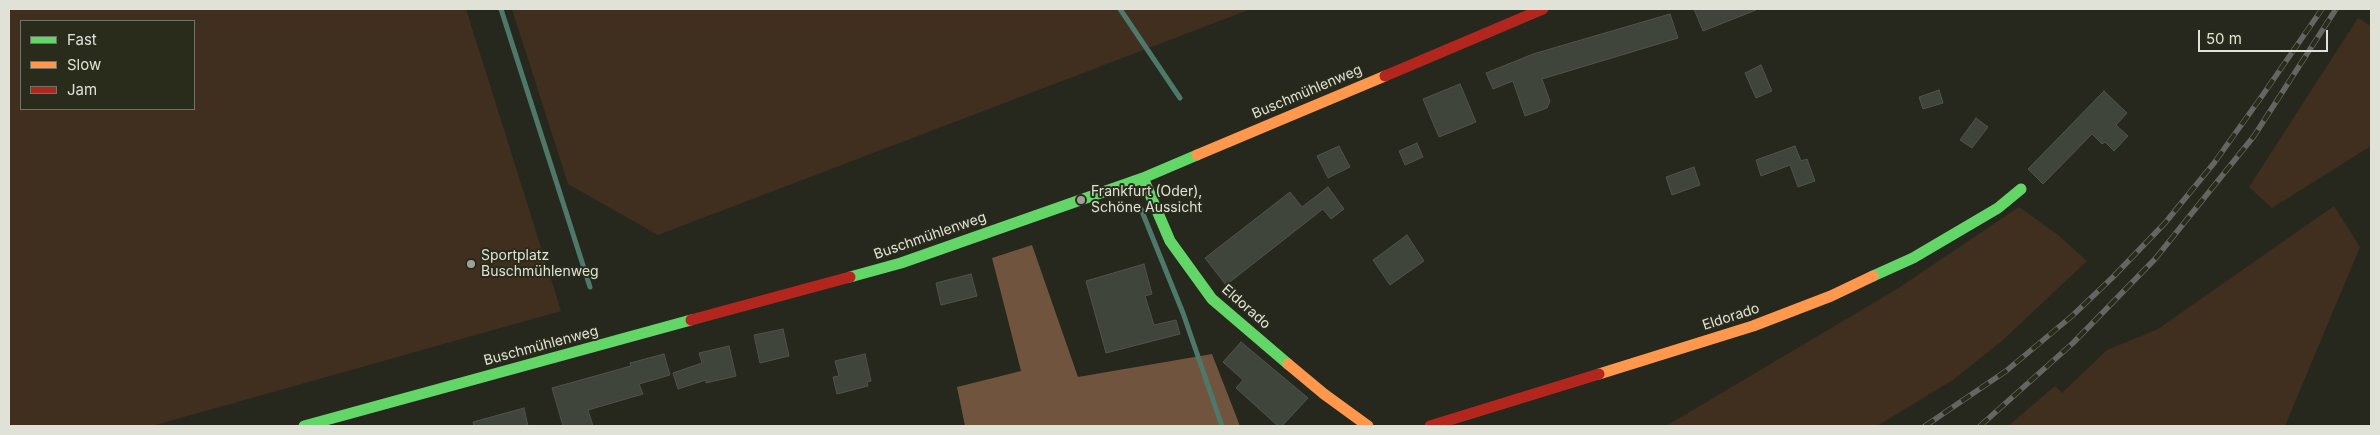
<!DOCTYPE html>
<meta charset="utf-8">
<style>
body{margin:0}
#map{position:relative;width:2380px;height:435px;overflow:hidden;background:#26281e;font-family:Inter,sans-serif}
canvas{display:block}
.frame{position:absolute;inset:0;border:10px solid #e0e2d8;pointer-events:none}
.legend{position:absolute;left:20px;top:20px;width:175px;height:90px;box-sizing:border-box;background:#292b1b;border:1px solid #727467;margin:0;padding:6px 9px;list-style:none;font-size:15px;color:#e0e2d8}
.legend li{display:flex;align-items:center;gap:10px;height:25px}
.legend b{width:25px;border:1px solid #727467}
.scale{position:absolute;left:2198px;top:30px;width:130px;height:22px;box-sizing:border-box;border:2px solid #e0e2d8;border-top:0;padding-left:6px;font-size:15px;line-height:18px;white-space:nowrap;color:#e0e2d8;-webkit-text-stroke:4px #292b1b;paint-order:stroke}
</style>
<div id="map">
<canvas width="2380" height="435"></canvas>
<div class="frame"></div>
<ul class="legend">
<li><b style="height:6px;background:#63d668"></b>Fast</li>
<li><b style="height:6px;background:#ff974d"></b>Slow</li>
<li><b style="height:6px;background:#b3261e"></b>Jam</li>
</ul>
<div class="scale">50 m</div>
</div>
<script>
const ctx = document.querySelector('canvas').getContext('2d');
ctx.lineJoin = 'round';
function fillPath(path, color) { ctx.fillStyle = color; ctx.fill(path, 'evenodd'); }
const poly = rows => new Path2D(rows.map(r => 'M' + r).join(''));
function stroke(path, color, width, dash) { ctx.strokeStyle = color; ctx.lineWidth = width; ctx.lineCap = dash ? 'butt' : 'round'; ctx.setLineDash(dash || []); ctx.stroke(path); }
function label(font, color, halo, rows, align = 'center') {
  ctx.font = font + ' Inter,sans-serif'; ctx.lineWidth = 4; ctx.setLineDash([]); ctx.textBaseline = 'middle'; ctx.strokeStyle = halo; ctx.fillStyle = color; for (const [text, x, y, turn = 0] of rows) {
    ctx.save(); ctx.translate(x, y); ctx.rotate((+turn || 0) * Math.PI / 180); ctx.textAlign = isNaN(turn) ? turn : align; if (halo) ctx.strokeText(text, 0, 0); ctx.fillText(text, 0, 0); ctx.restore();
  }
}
const green = poly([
 [9,9,466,9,561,311,152,426,9,426],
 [21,21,194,21,194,109,21,109],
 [512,9,1251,9,658,235,568,184],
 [2358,18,2371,26,2371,146,2272,208,2249,187],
 [2334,206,2360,247,2285,426,2008,426,2055,386,2062,393,2107,350,2158,329],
 [2019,207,2058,235,2087,261,2003,340,1953,380,1877,426,1666,426,1897,289]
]);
const forest = poly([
 [1032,245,1078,377,1212,354,1240,426,965,426,957,387,1021,371,992,258]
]);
const stream = poly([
 [501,9,590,287],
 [1120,9,1180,98],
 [1141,209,1183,313,1222,426]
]);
const building = poly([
 [1694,9,1756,9,1756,10,1703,31,1694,9],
 [1670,14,1678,38,1542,79,1550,101,1547,108,1525,116,1513,81,1493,89,1486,73,1533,54,1670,14],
 [1761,65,1772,91,1756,98,1745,73,1761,65],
 [1460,84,1476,122,1439,137,1423,99,1460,84],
 [1939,90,1943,103,1923,109,1919,97,1939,90],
 [2104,91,2127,113,2116,125,2128,136,2114,151,2105,142,2102,144,2092,134,2043,184,2028,169,2104,91],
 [1976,118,1988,127,1972,148,1960,140,1976,118],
 [1417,143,1423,157,1405,165,1399,151,1417,143],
 [1339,146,1350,167,1328,178,1317,156,1339,146],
 [1795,146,1801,161,1807,159,1815,181,1798,187,1790,165,1761,176,1756,160,1795,146],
 [1694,167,1700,185,1672,195,1666,177,1694,167],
 [1328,187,1344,209,1331,219,1323,209,1226,285,1205,258,1290,192,1302,207,1328,187],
 [1407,235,1424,261,1390,285,1373,260,1407,235],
 [1144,264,1152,294,1145,296,1154,325,1176,320,1180,334,1106,353,1086,281,1144,264],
 [971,274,977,296,941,305,936,283,971,274],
 [783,329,789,356,760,363,754,335,783,329],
 [1241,342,1308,398,1282,426,1278,426,1236,388,1243,380,1223,362,1241,342],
 [729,346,736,376,706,383,706,380,678,389,673,373,702,363,699,353,729,346],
 [664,354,670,375,639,384,643,394,588,410,593,426,563,426,552,388,631,366,630,363,664,354],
 [865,354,871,381,867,382,868,386,837,394,833,377,839,376,835,361,865,354],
 [524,408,528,426,474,426,473,422,524,408]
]);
const fast = poly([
 [1143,178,1170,241,1212,299,1288,364],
 [1873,276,1913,258,1998,208,2021,189],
 [850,277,901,263,1143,178,1197,155],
 [304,426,691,320]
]);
const slow = poly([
 [1197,155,1385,76],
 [1288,364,1324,394,1368,426],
 [1599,374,1753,326,1831,296,1873,276]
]);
const jam = poly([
 [1385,76,1543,9],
 [691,320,850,277],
 [1430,426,1599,374]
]);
const rail = poly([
 [1925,426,2006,371,2072,316,2113,277,2165,223,2214,163,2262,96,2322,9],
 [1980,426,2073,343,2155,259,2254,136,2336,9]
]);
const markers = [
 [1081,200,5,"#9fa197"],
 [471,264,5,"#9fa197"]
];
const streetNames = [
 ["Buschmühlenweg",1307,92,-23],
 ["Buschmühlenweg",930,236,-19],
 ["Eldorado",1246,307,41],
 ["Eldorado",1731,317,-18],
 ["Buschmühlenweg",541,346,-15]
];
const poiNames = [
 ["Frankfurt (Oder),",1091,192],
 ["Schöne Aussicht",1091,208],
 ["Sportplatz",481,256],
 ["Buschmühlenweg",481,272]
];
fillPath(green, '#402e1f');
fillPath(forest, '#70543d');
stroke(stream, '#4d786a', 5);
fillPath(building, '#3f453b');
stroke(building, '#50534c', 1);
stroke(fast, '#63d668', 11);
stroke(slow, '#ff974d', 11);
stroke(jam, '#b3261e', 11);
stroke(rail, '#656561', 5.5);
stroke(rail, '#292b1b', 4, [11]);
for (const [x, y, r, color] of markers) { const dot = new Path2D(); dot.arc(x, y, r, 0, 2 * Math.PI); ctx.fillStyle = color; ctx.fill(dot); stroke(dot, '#292b1b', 2); }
label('14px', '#e0e2d8', '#292b1b', streetNames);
label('14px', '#e0e2d8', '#292b1b', poiNames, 'left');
</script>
